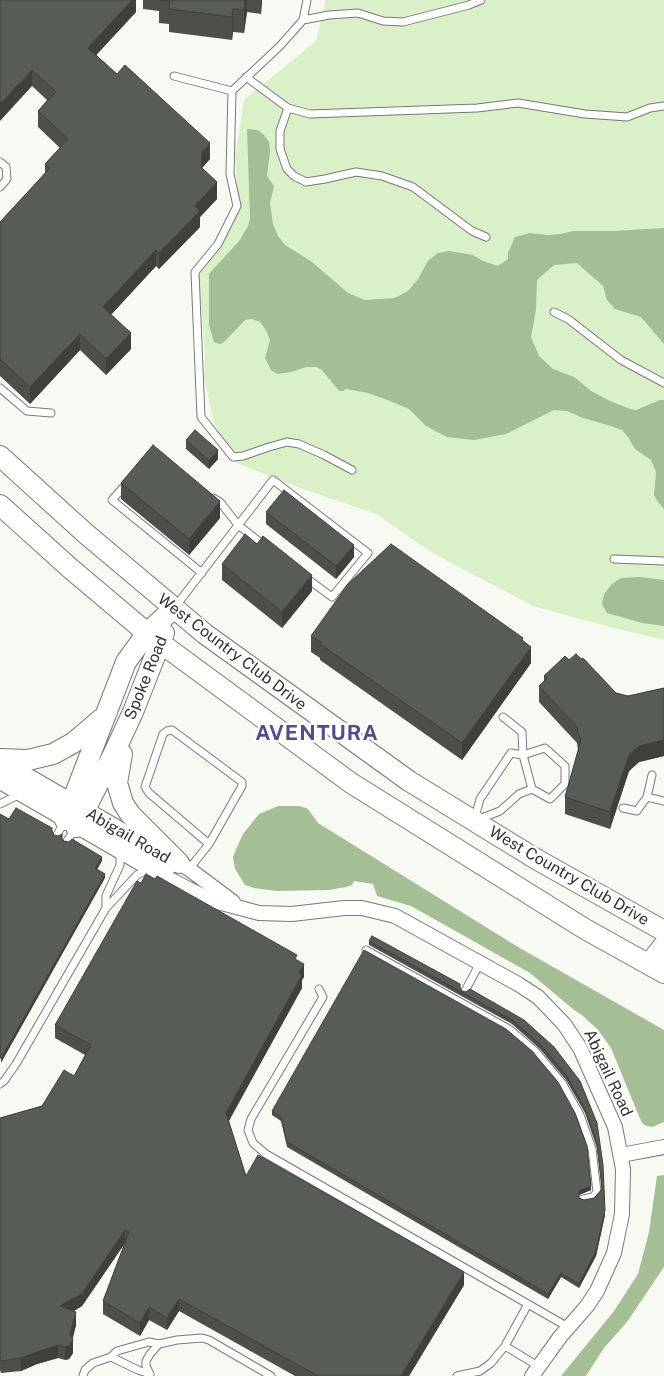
<!DOCTYPE html>
<style>
body{margin:0}
canvas{display:block;background:#f6faf3}
</style>
<canvas width="664" height="1376"></canvas>
<script>
const ctx = document.querySelector('canvas').getContext('2d');
ctx.lineJoin = 'round';
function fillPath(path, color) { ctx.fillStyle = color; ctx.fill(path, 'evenodd'); }
const poly = rows => new Path2D(rows.map(r => 'M' + r).join(''));
function stroke(path, color, width, dash) { ctx.strokeStyle = color; ctx.lineWidth = width; ctx.lineCap = dash ? 'butt' : 'round'; ctx.setLineDash(dash || []); ctx.stroke(path); }
function label(font, color, halo, rows, align = 'center') {
  ctx.font = font + ' "Public Sans",sans-serif'; ctx.lineWidth = 5; ctx.setLineDash([]); ctx.textBaseline = 'middle'; ctx.strokeStyle = halo; ctx.fillStyle = color; for (const [text, x, y, turn = 0] of rows) {
    ctx.save(); ctx.translate(x, y); ctx.rotate((+turn || 0) * Math.PI / 180); ctx.textAlign = isNaN(turn) ? turn : align; if (halo) ctx.strokeText(text, 0, 0); ctx.fillText(text, 0, 0); ctx.restore();
  }
}
const green = poly([
 [326,0,664,0,664,640,610,627,533,606,431,552,376,514,303,489,229,460,213,419,204,377,205,356,199,276,239,208,235,157,244,100,316,41]
]);
const water = poly([
 [247,129,258,130,264,135,269,142,270,151,267,176,274,186,270,203,273,224,278,236,285,245,312,262,348,293,365,300,395,298,408,291,418,279,428,261,438,253,449,251,473,255,483,261,498,266,508,259,508,253,515,237,530,233,548,235,561,234,573,231,614,231,664,228,664,344,641,317,615,309,607,300,603,286,577,263,554,265,537,280,536,310,531,337,539,356,553,369,574,377,591,391,610,401,630,409,636,410,660,400,664,400,664,509,658,502,654,495,656,472,651,460,635,449,628,437,622,430,611,426,583,418,567,411,554,410,506,434,474,440,447,437,426,426,409,409,390,401,368,393,346,389,343,391,339,391,322,370,316,367,306,367,291,372,277,374,271,370,265,358,270,340,266,330,260,322,252,319,245,320,223,343,220,344,214,342,209,325,209,274,240,240,248,226,250,218],
 [640,577,664,580,664,626,642,623,607,613,602,604,604,594,612,584,621,578],
 [278,806,300,806,308,809,318,823,518,947,664,1030,664,1122,652,1127,644,1125,641,1121,611,1048,598,1030,582,1015,574,1010,530,973,411,906,377,896,373,884,354,881,352,885,346,887,329,890,277,891,254,888,245,885,235,869,233,857,237,847,243,834,259,814],
 [664,1175,664,1267,627,1322,604,1348,586,1376,561,1376,614,1311,638,1274,649,1232,657,1176]
]);
const lane = poly([
 [307,0,303,20,280,46,232,91,230,174,237,206,218,244,195,272,201,417,233,457,243,456,269,447,287,442,299,444,324,455,352,470],
 [303,20,329,15,358,13,383,21,403,22,469,5,481,0],
 [174,76,232,91],
 [246,77,288,108,310,114,477,108,518,103,585,114,627,117,650,108,664,106],
 [288,108,280,131,280,149,287,169,294,176,306,182,325,179,356,172,382,176,413,187,472,231,486,237],
 [0,162,6,167,7,179,0,187],
 [554,312,568,319,621,360,664,383],
 [0,388,27,411,51,413],
 [127,483,112,500,202,573],
 [213,498,220,502,238,525,265,546],
 [614,559,664,561],
 [175,607,273,480,368,553,332,597,305,577],
 [503,717,522,732,523,755,545,748,565,766,565,784,550,799,532,789],
 [511,753,523,755,532,789,519,794,500,811,474,821,480,799,511,753],
 [647,797,664,801],
 [0,804,20,794],
 [623,808,637,811,647,797,652,775],
 [57,835,65,820],
 [67,841,75,829],
 [189,869,209,844,242,786,242,782,172,730,167,731,163,734,145,787,149,793,209,844],
 [106,908,106,896,120,865,120,852],
 [366,950,509,1029,536,1052,562,1083,580,1115,592,1149,597,1192,593,1197,583,1199],
 [319,989,323,997,251,1119,248,1130,253,1143,266,1154,568,1327],
 [465,991,480,963],
 [0,1084,4,1081,16,1064,106,908,137,875,149,869],
 [505,1346,538,1366],
 [150,1374,138,1370,111,1357,117,1351,149,1342,159,1344,177,1340,202,1338,209,1340,271,1376],
 [150,1374,146,1366,146,1361,150,1354,159,1344],
 [83,1376,85,1370,93,1363,111,1357],
 [457,1376,480,1371,491,1363,505,1346,528,1304]
]);
const street = poly([
 [3,761,189,869,233,902],
 [0,772,168,868],
 [0,782,150,869,210,900,259,913,292,914,344,908,362,908,395,916,518,984,538,997,564,1024,580,1048,615,1127,623,1169,622,1214,614,1253,597,1291,587,1306,560,1337,532,1376],
 [621,1155,664,1147]
]);
const secondary = poly([
 [0,456,85,533,205,634,409,781,536,859,664,931],
 [0,505,71,569,147,633,351,783,585,929,664,973],
 [122,754,117,783,123,803,130,814,179,863],
 [0,759,28,760,53,754,73,743,101,719],
 [65,820,126,662,147,633,173,609],
 [76,827,113,755,133,712,164,633],
 [649,964,664,945]
]);
const wall = poly([
 [0,0,136,0,136,12,96,55,210,159,202,168,217,199,200,217,200,227,159,269,156,266,111,315,131,349,106,375,80,350,30,404,0,376,0,222,45,173,45,164,60,148,38,127,38,111,47,100,32,86],
 [143,0,262,0,261,14,247,12,244,33,233,32,232,40,169,32,169,24,159,23,159,11,143,9],
 [186,440,218,459,209,469,186,449],
 [121,483,220,518,189,555,121,499],
 [266,512,354,557,336,579,266,524],
 [222,564,312,591,282,628,222,580],
 [311,636,523,641,531,663,462,760,320,660,320,658,311,652],
 [569,660,616,693,628,696,664,688,664,756,639,762,629,771,610,829,565,814,565,797,578,750,577,743,539,702,539,686,544,681,544,676],
 [369,941,460,988,462,991,466,992,470,989,554,1047,597,1123,605,1215,596,1256,579,1288,561,1277,548,1299,287,1147,281,1121,272,1115,272,1111,591,1190,579,1195,579,1198,584,1200,594,1198,602,1190,597,1148,585,1113,566,1080,540,1049,512,1024,369,945],
 [297,960,304,977,302,980,302,988,229,1121,246,1176,464,1285,409,1376,295,1376,179,1311,167,1330,149,1320,140,1336,103,1314,103,1301,125,1243,82,1306,74,1311,76,1325,72,1339,73,1353,69,1359,65,1360,58,1358,37,1364,21,1371,1,1373,0,1370,0,1118,42,1106,74,1076,85,1055,55,1038,55,1025]
]);
const shadedWall = poly([
 [132,0,136,0,136,12,88,64,88,48],
 [245,0,247,0,247,12,244,33,244,10],
 [261,0,262,0,261,14],
 [233,9,233,32,232,40,232,17],
 [32,70,32,86,0,121,0,104],
 [210,143,210,159,202,168,201,184,202,152],
 [217,182,217,199,200,217,200,227,159,269,159,253,195,206],
 [156,250,156,266,103,323,103,307],
 [131,333,131,349,106,375,106,359],
 [80,334,80,350,30,404,30,387],
 [218,450,218,459,209,469,209,461],
 [220,501,220,518,189,555,189,539],
 [354,545,354,557,336,579,336,566],
 [312,575,312,591,282,628,282,612],
 [531,647,531,663,462,760,462,743],
 [664,740,664,756,639,762,629,771,610,829,610,812,629,755,639,746],
 [102,857,102,861,95,873,95,868],
 [105,874,105,878,1,1063,1,1058],
 [304,964,304,977,302,980,302,988,226,1125,226,1113],
 [591,1186,591,1190,579,1195,579,1191],
 [605,1210,605,1215,596,1256,579,1288,579,1284],
 [125,1230,125,1243,82,1306,60,1319,60,1306],
 [464,1272,464,1285,409,1376,401,1376],
 [561,1273,561,1277,548,1299,548,1294],
 [179,1299,179,1311,167,1330,167,1318],
 [149,1307,149,1320,140,1336,140,1323],
 [76,1312,76,1325,72,1342,73,1340,73,1353,69,1359,65,1360,65,1347,70,1334],
 [58,1345,58,1358,37,1364,21,1371,21,1358,37,1352]
]);
const building = poly([
 [0,0,132,0,88,48,117,74,125,65,210,143,202,152,201,167,217,182,195,206,200,211,159,253,156,250,103,307,131,333,106,359,80,334,30,387,0,359,0,222,50,168,45,164,68,139,38,111,56,92,32,70,0,104,0,0],
 [160,0,245,0,244,10,233,9,232,17,169,9,170,1,160,0],
 [195,430,218,450,209,461,186,440,195,430],
 [153,445,220,501,189,539,121,483,153,445],
 [284,490,354,545,336,566,266,512,284,490],
 [245,534,257,544,263,536,312,575,282,612,222,564,245,534],
 [391,544,523,638,522,640,531,647,462,743,320,644,321,642,311,636,348,584,391,544],
 [576,654,581,659,583,658,616,693,628,696,664,688,664,740,639,746,629,755,610,812,565,797,581,740,578,733,577,727,539,686,547,678,544,676,565,656,569,660,576,654],
 [16,808,52,828,52,831,54,835,58,836,62,834,62,839,64,841,69,842,72,839,102,857,95,868,105,874,1,1058,0,1058,0,814,9,819,16,808],
 [146,874,155,879,157,876,297,955,295,959,304,964,299,973,302,975,226,1113,246,1176,258,1155,464,1272,401,1376,318,1376,179,1299,167,1318,149,1307,140,1323,103,1301,129,1232,125,1230,82,1294,60,1306,76,1312,70,1334,73,1340,69,1346,65,1347,58,1345,37,1352,21,1358,1,1361,0,1357,0,1118,42,1106,64,1070,74,1076,91,1045,55,1025,137,881,141,883,146,874],
 [372,936,460,984,460,987,462,991,466,992,470,989,524,1020,554,1047,580,1081,597,1123,603,1165,605,1210,596,1251,579,1284,561,1273,548,1294,287,1142,281,1117,272,1111,364,950,506,1029,532,1051,558,1082,575,1113,587,1146,591,1186,579,1191,579,1198,584,1200,594,1198,602,1189,597,1144,585,1109,566,1075,540,1044,512,1020,369,941,372,936]
]);
const streetNames = [
 ["West Country Club Drive",232,652,37],
 ["Spoke Road",146,678,-68],
 ["Abigail Road",128,836,30],
 ["West Country Club Drive",569,876,30],
 ["Abigail Road",608,1073,65]
];
const districtNames = [
 ["AVENTURA",317,734]
];
fillPath(green, '#d9f0c9');
fillPath(water, '#a6be95');
stroke(lane, '#767a74', 9);
stroke(street, '#767a74', 16);
stroke(secondary, '#767a74', 22);
stroke(lane, '#fff', 7);
stroke(street, '#fff', 14);
stroke(secondary, '#fff', 20);
fillPath(wall, '#4c4f4a');
fillPath(shadedWall, '#3e403c');
fillPath(building, '#585c56');
stroke(building, '#3e403c', 1);
label('16px', '#30312f', '#fff', streetNames);
ctx.letterSpacing = '1px';
label('bold 21px', '#4f4e8c', '#fff', districtNames);
ctx.letterSpacing = '0px';
</script>
